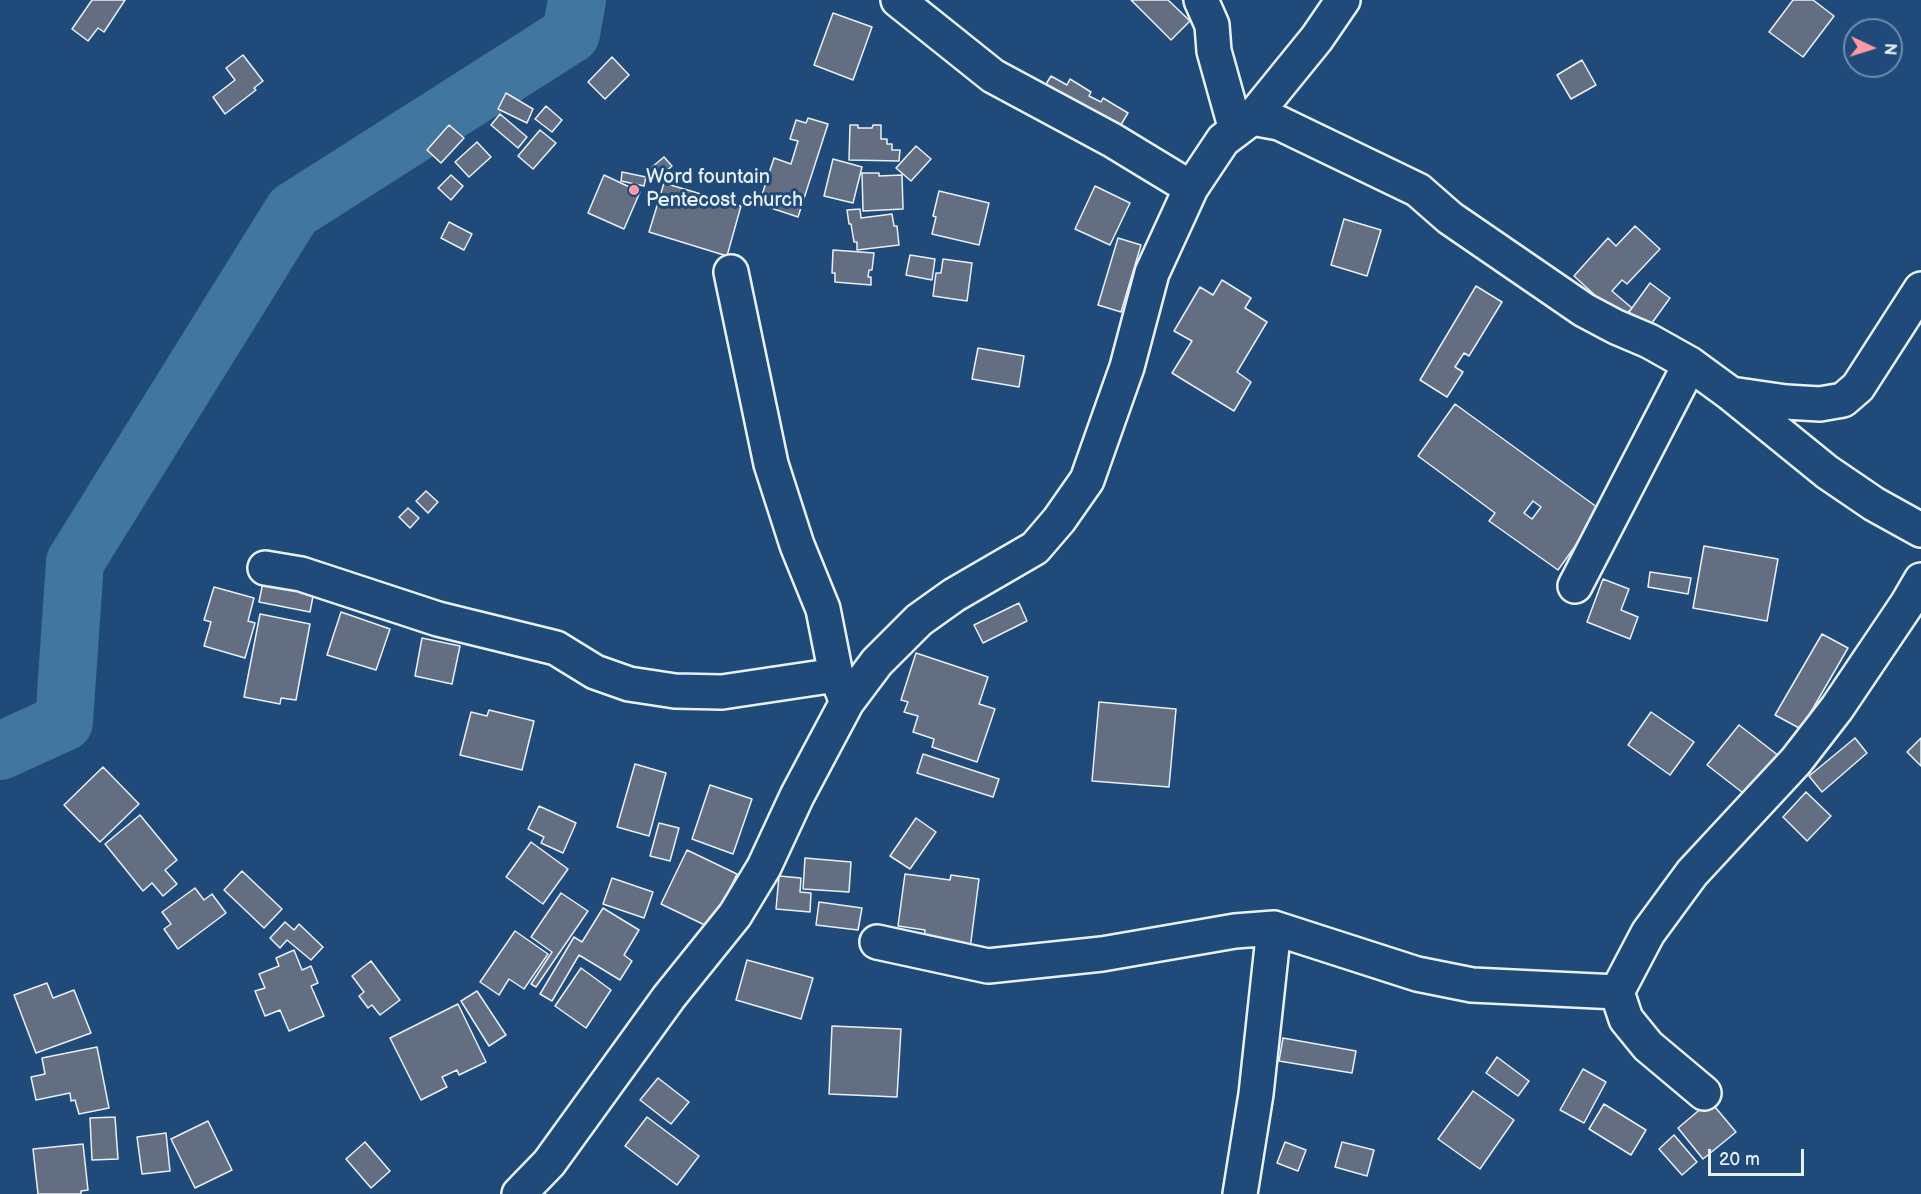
<!DOCTYPE html>
<style>
body{margin:0}
#map{position:relative;width:1921px;height:1194px;overflow:hidden;background:#1f4a7a;font-family:"Balsamiq Sans",sans-serif}
canvas{display:block}
.north{position:absolute;left:1843px;top:18px;width:60px;height:60px;box-sizing:border-box;background:#1f4a7a;border:2px solid #6f8dac;border-radius:50%;rotate:94deg;font-size:16px;font-weight:700;line-height:24px;text-align:center;color:#e8f1f8}
.north::after{content:'';display:block;margin:auto;width:21px;height:27px;background:#ff9aa2;clip-path:polygon(50% 0,100% 100%,50% 72%,0 100%)}
.scale{position:absolute;left:1708px;top:1149px;width:96px;height:27px;box-sizing:border-box;border:3px solid #e8f1f8;border-top:0;padding-left:8px;font-size:18px;line-height:21px;white-space:nowrap;color:#e8f1f8;-webkit-text-stroke:4px #1f4a7a;paint-order:stroke}
</style>
<div id="map">
<canvas width="1921" height="1194"></canvas>
<div class="north">N</div>
<div class="scale">20 m</div>
</div>
<script>
const ctx = document.querySelector('canvas').getContext('2d');
ctx.lineJoin = 'round';
const poly = rows => new Path2D(rows.map(r => 'M' + r).join(''));
function stroke(path, color, width, dash) { ctx.strokeStyle = color; ctx.lineWidth = width; ctx.lineCap = dash ? 'butt' : 'round'; ctx.setLineDash(dash || []); ctx.stroke(path); }
function fillPath(path, color) { ctx.fillStyle = color; ctx.fill(path, 'evenodd'); }
function label(font, color, halo, rows, align = 'center') {
  ctx.font = font + ' "Balsamiq Sans",sans-serif'; ctx.lineWidth = 6; ctx.setLineDash([]); ctx.textBaseline = 'middle'; ctx.strokeStyle = halo; ctx.fillStyle = color; for (const [text, x, y, turn = 0] of rows) {
    ctx.save(); ctx.translate(x, y); ctx.rotate((+turn || 0) * Math.PI / 180); ctx.textAlign = isNaN(turn) ? turn : align; if (halo) ctx.strokeText(text, 0, 0); ctx.fillText(text, 0, 0); ctx.restore();
  }
}
const river = poly([
 [0,751,64,722,75,562,293,211,571,34,577,0]
]);
const building = poly([
 [92,0,125,0,104,32,98,28,88,41,72,29,92,0],
 [1131,0,1168,0,1190,21,1171,40,1131,0],
 [1793,0,1813,0,1834,16,1803,57,1769,32,1793,0],
 [833,13,872,27,853,80,814,65,833,13],
 [243,55,263,81,254,88,256,90,225,114,213,97,235,80,226,68,243,55],
 [612,57,629,75,605,99,588,82,612,57],
 [1582,60,1596,85,1571,99,1557,75,1582,60],
 [1051,76,1067,85,1070,79,1091,92,1089,96,1101,102,1103,98,1128,113,1113,138,1040,94,1051,76],
 [506,93,533,109,527,123,498,109,506,93],
 [546,106,562,120,552,132,535,119,546,106],
 [500,114,527,137,518,148,491,125,500,114],
 [808,118,828,124,798,217,759,204,774,158,791,164,798,141,790,139,796,120,806,123,808,118],
 [449,125,464,138,441,163,427,150,449,125],
 [850,125,858,125,858,128,872,128,873,125,881,125,881,139,887,139,887,144,892,144,892,150,900,150,899,161,849,160,850,125],
 [540,130,556,143,533,169,518,156,540,130],
 [477,142,491,157,469,177,455,162,477,142],
 [916,146,931,159,911,181,896,168,916,146],
 [664,157,672,166,660,177,652,167,664,157],
 [833,159,862,167,853,203,824,196,833,159],
 [622,172,646,177,644,186,621,181,622,172],
 [862,173,879,173,879,176,902,175,903,209,863,211,862,173],
 [451,175,463,186,451,200,438,188,451,175],
 [604,175,640,192,624,229,588,213,604,175],
 [664,183,741,206,727,256,649,232,664,183],
 [1095,186,1130,203,1110,245,1075,229,1095,186],
 [939,191,989,203,979,245,932,234,936,217,933,216,939,191],
 [860,209,861,218,892,214,894,226,897,226,899,245,857,250,857,242,854,242,851,224,849,224,847,210,860,209],
 [1344,219,1381,230,1367,276,1331,265,1344,219],
 [449,222,472,234,464,250,441,238,449,222],
 [1635,226,1660,249,1627,284,1622,280,1612,291,1632,308,1621,319,1574,276,1608,238,1616,246,1635,226],
 [1118,238,1141,245,1121,312,1098,305,1118,238],
 [833,250,874,253,872,270,869,270,868,277,871,277,871,285,835,282,835,273,832,273,833,250],
 [910,255,935,259,932,280,906,275,910,255],
 [943,259,972,263,967,301,933,296,936,273,941,273,943,259],
 [1222,280,1251,298,1245,308,1267,322,1237,372,1251,382,1234,411,1172,373,1192,341,1174,331,1200,287,1213,295,1222,280],
 [1650,283,1670,298,1649,327,1629,312,1650,283],
 [1476,286,1502,302,1469,356,1464,353,1455,367,1463,372,1447,397,1420,380,1476,286],
 [978,348,1024,356,1019,387,972,379,978,348],
 [1455,404,1601,510,1558,570,1489,521,1495,513,1418,456,1455,404],
 [1533,501,1541,507,1532,519,1524,513,1533,501],
 [426,491,438,502,428,513,416,501,426,491],
 [408,508,419,518,410,528,399,517,408,508],
 [1704,546,1778,559,1767,621,1693,608,1704,546],
 [1650,572,1691,578,1688,594,1648,587,1650,572],
 [264,577,315,586,310,612,259,602,264,577],
 [1603,579,1629,589,1621,610,1638,617,1630,639,1587,622,1603,579],
 [214,587,254,598,248,621,255,623,245,658,204,646,211,622,204,620,214,587],
 [1019,603,1027,621,983,643,974,625,1019,603],
 [341,612,390,629,376,670,327,655,341,612],
 [260,614,310,624,296,700,281,698,280,704,244,697,260,614],
 [1822,634,1848,648,1801,729,1775,715,1822,634],
 [422,638,460,646,452,684,415,676,422,638],
 [916,653,988,677,979,704,995,709,977,762,932,747,934,739,913,732,918,716,904,712,908,702,901,700,916,653],
 [1099,702,1176,709,1169,787,1092,781,1099,702],
 [489,710,534,721,522,770,460,755,471,712,487,716,489,710],
 [1651,712,1694,742,1670,775,1628,745,1651,712],
 [1739,725,1779,756,1747,796,1707,765,1739,725],
 [1855,738,1867,753,1822,792,1809,776,1855,738],
 [1921,738,1921,766,1907,752,1921,738],
 [923,754,999,779,993,797,917,773,923,754],
 [635,764,666,773,649,836,617,827,635,764],
 [103,767,139,804,100,842,64,805,103,767],
 [710,785,752,799,733,854,692,839,710,785],
 [1806,792,1831,816,1807,841,1783,817,1806,792],
 [539,806,576,823,563,853,541,843,544,837,528,829,539,806],
 [140,815,177,860,165,870,177,884,163,896,152,883,143,891,105,844,140,815],
 [916,818,936,832,910,869,890,856,916,818],
 [659,823,679,828,670,861,650,856,659,823],
 [531,842,568,869,543,904,506,877,531,842],
 [687,850,737,874,711,928,661,904,687,850],
 [805,858,851,862,849,892,803,889,805,858],
 [242,871,282,909,264,928,224,890,242,871],
 [905,874,950,880,951,875,979,879,970,949,924,943,925,930,898,926,905,874],
 [779,876,801,878,800,892,811,893,810,912,776,909,779,876],
 [612,878,653,892,644,918,603,904,612,878],
 [195,888,204,900,212,894,226,913,178,949,164,929,171,924,162,912,195,888],
 [561,893,588,911,536,987,531,984,552,952,531,937,561,893],
 [819,902,862,908,858,930,816,925,819,902],
 [603,908,639,930,624,955,632,961,620,980,579,955,552,1001,540,994,574,937,582,942,603,908],
 [285,922,294,930,299,924,323,947,311,960,287,940,280,948,270,938,285,922],
 [515,931,548,954,524,989,509,979,499,995,480,982,515,931],
 [294,950,302,970,311,966,318,983,311,986,324,1016,289,1031,280,1010,265,1016,255,991,265,988,259,974,279,966,276,958,294,950],
 [747,960,813,978,801,1019,736,1000,747,960],
 [371,961,400,1000,380,1015,372,1005,368,1008,359,996,364,992,352,976,371,961],
 [581,968,611,990,586,1028,555,1006,581,968],
 [47,983,53,998,74,990,91,1033,36,1053,14,995,47,983],
 [477,991,506,1035,489,1046,461,1001,477,991],
 [458,1004,486,1062,459,1075,457,1070,442,1077,447,1087,421,1100,390,1038,458,1004],
 [832,1026,901,1029,897,1097,829,1094,832,1026],
 [1283,1038,1356,1051,1352,1073,1279,1061,1283,1038],
 [97,1047,109,1108,79,1114,75,1100,71,1101,70,1093,36,1100,31,1077,45,1074,42,1058,97,1047],
 [1497,1057,1529,1081,1518,1096,1486,1073,1497,1057],
 [1583,1069,1606,1082,1584,1123,1560,1110,1583,1069],
 [658,1078,689,1102,671,1124,640,1100,658,1078],
 [1473,1091,1514,1120,1480,1169,1438,1139,1473,1091],
 [1710,1101,1736,1132,1703,1159,1678,1128,1710,1101],
 [1604,1104,1646,1130,1631,1155,1589,1129,1604,1104],
 [115,1117,118,1159,92,1160,90,1118,115,1117],
 [647,1117,699,1156,677,1185,625,1146,647,1117],
 [208,1121,232,1170,195,1188,171,1139,208,1121],
 [166,1133,170,1171,142,1174,137,1137,166,1133],
 [1674,1135,1697,1162,1682,1175,1659,1149,1674,1135],
 [365,1142,390,1171,371,1188,346,1159,365,1142],
 [1285,1142,1306,1150,1298,1171,1277,1163,1285,1142],
 [1342,1142,1374,1150,1367,1176,1335,1167,1342,1142],
 [83,1144,88,1190,81,1191,81,1194,38,1194,33,1149,83,1144]
]);
const minor = poly([
 [898,0,993,76,1112,140,1191,188],
 [1201,0,1212,25,1214,51,1236,130],
 [1252,118,1317,38,1343,0],
 [731,272,771,464,797,545,823,609,836,675,844,695],
 [1731,394,1786,402,1820,404,1843,400,1858,387,1921,289],
 [265,568,301,574,438,619,556,648,595,672,629,684,675,691,722,692,836,675],
 [1575,586,1690,364],
 [877,942,988,966,1102,954,1235,931,1274,928,1417,974,1472,985,1617,992],
 [1704,1093,1648,1046,1626,1019,1617,992,1648,933,1692,873,1796,761,1837,708,1907,604,1921,580],
 [519,1194,549,1163,669,997,735,915,764,867,797,796,847,702,877,662,919,620,954,595,1035,548,1059,520,1087,480,1127,367,1152,273,1191,188,1223,140,1252,118,1279,123,1418,190,1450,218,1584,310,1616,327,1649,341,1690,364,1731,394,1827,472,1874,504,1921,530],
 [1240,1194,1256,1094,1274,928]
]);
const markers = [
 [634,190,6,"#ff9aa2"]
];
const poiNames = [
 ["Word fountain",646,178],
 ["Pentecost church",646,201]
];
stroke(river, '#41769e', 58);
fillPath(building, '#646e83');
stroke(building, '#e8f1f8', 1.5);
stroke(minor, '#e8f1f8', 38);
stroke(minor, '#1f4a7a', 33);
for (const [x, y, r, color] of markers) { const dot = new Path2D(); dot.arc(x, y, r, 0, 2 * Math.PI); ctx.fillStyle = color; ctx.fill(dot); stroke(dot, '#1f4a7a', 2); }
label('20px', '#e8f1f8', '#1f4a7a', poiNames, 'left');
</script>
